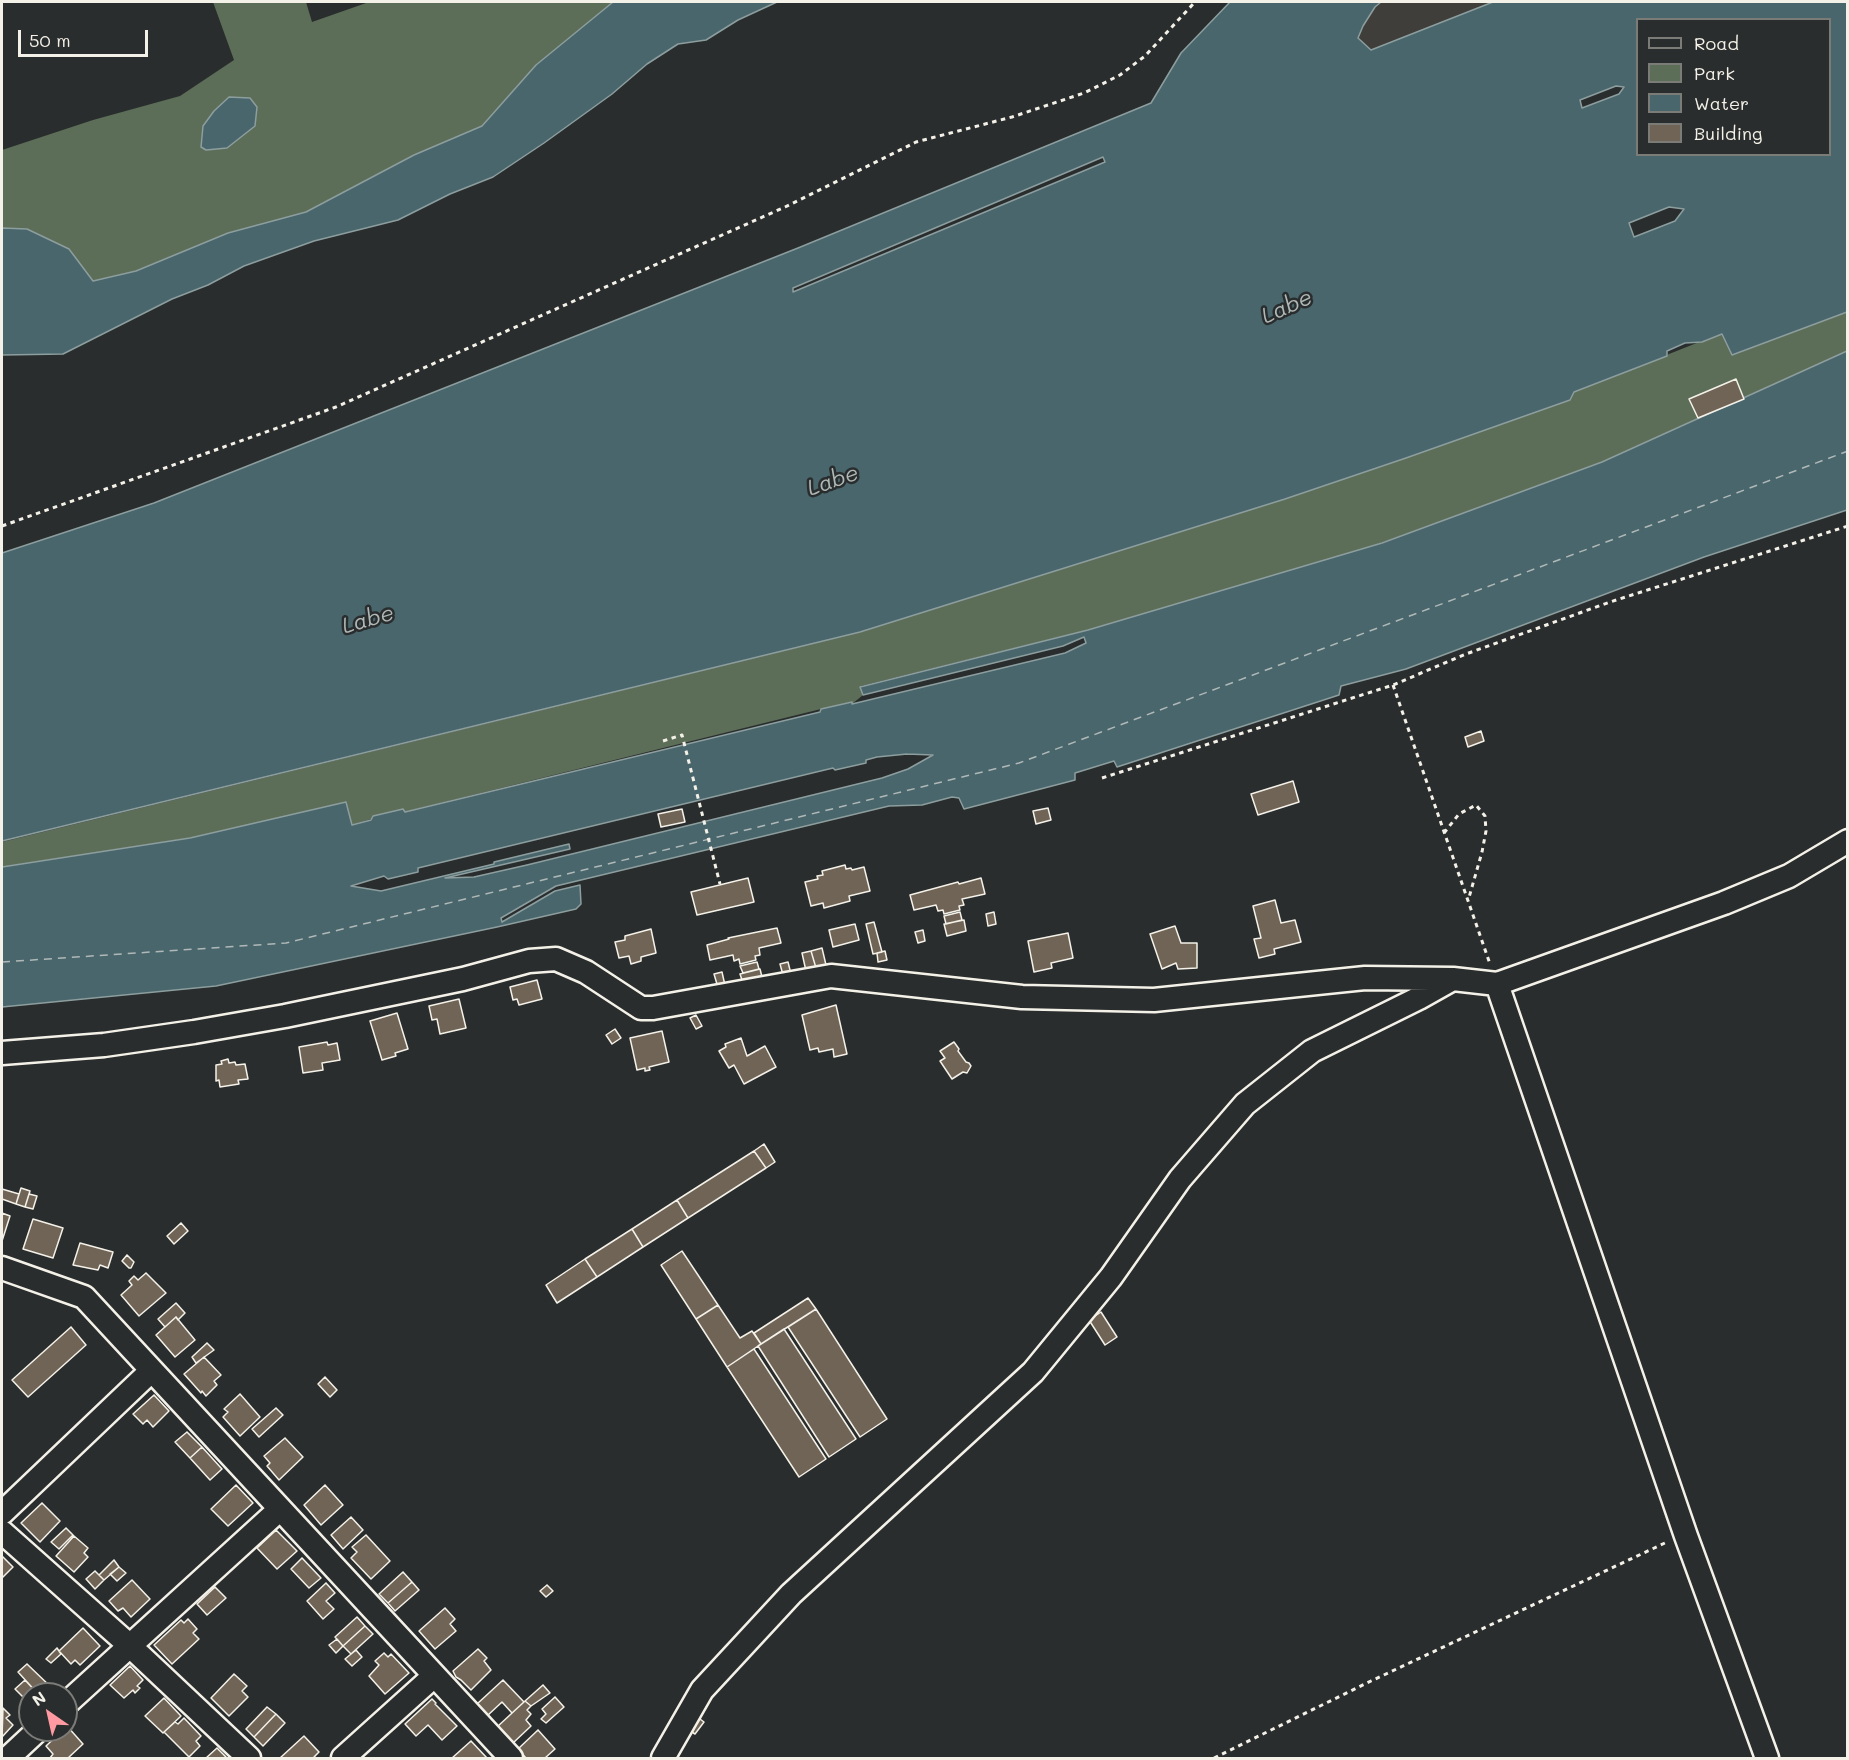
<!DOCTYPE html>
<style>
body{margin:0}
#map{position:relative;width:1849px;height:1760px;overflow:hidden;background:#2a2d2e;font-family:Mali,sans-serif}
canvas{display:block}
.frame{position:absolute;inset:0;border:3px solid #f4f1e8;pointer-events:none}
.legend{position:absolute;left:1636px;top:18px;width:195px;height:138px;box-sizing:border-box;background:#2a2d2e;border:2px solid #7b7b78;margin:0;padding:8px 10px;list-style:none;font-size:18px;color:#f4f1e8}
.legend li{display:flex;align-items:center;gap:12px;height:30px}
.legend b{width:30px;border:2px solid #7b7b78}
.north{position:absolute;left:18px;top:1682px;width:60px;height:60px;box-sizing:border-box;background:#2a2d2e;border:2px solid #7b7b78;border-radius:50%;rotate:326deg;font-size:16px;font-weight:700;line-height:24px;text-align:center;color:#f4f1e8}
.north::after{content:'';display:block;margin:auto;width:21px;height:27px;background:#ff9aa2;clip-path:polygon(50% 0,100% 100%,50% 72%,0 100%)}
.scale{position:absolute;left:18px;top:30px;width:130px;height:27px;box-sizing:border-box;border:3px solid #f4f1e8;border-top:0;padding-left:8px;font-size:18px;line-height:21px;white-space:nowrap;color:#f4f1e8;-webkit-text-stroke:4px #2a2d2e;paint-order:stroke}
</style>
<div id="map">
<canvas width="1849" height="1760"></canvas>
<div class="frame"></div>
<ul class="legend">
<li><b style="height:8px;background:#2a2d2e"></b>Road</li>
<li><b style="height:16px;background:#5c6e58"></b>Park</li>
<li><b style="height:16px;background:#49666d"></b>Water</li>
<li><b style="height:16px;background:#706456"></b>Building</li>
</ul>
<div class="north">N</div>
<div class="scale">50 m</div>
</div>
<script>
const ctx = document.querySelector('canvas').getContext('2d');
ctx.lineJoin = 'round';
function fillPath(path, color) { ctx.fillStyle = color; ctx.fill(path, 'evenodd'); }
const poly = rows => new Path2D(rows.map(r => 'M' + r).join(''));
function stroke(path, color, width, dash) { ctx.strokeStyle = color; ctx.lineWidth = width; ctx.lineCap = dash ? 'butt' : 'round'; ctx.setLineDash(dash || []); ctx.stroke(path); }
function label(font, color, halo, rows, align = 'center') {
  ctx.font = font + ' Mali,sans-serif'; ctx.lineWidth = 5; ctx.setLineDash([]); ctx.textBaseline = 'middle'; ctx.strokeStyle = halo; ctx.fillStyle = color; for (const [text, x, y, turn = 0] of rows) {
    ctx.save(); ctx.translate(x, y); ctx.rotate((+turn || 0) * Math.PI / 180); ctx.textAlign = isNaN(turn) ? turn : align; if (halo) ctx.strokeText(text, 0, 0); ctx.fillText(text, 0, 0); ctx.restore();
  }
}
const built = poly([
 [1381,2,1493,2,1371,50,1358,39,1363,26,1375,7]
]);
const green = poly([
 [213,2,306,2,312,22,369,2,613,2,536,65,482,126,414,155,306,212,228,233,136,271,93,281,69,249,27,229,2,228,2,150,93,120,180,96,234,60],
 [1847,312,1847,351,1602,462,1535,489,1352,553,1088,630,861,686,863,695,852,704,851,702,821,709,404,812,403,809,373,816,371,819,351,825,346,802,190,838,2,867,2,842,860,632,1573,392,1722,333,1732,355]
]);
const water = poly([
 [613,2,777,2,738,20,706,40,678,44,647,64,612,94,544,143,493,177,450,194,398,220,314,241,244,266,208,285,172,299,63,354,2,355,2,228,27,229,69,249,93,281,136,271,228,233,306,212,414,155,482,126,536,65,613,2],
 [1230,2,1381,2,1375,7,1363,26,1358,38,1371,50,1493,2,1847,2,1847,312,1732,355,1722,334,1702,342,1685,343,1667,351,1667,356,1574,392,1570,400,1406,458,1285,499,860,632,2,841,2,553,154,503,798,248,1151,103,1181,53,1230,2],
 [1638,20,1830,20,1830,154,1638,154,1638,20],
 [1616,86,1624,87,1619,94,1582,108,1580,100,1616,86],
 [1103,157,1105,162,793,292,793,288,1103,157],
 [1669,207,1684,209,1675,221,1634,237,1629,223,1669,207],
 [229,97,250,98,257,107,255,126,227,148,206,150,201,147,203,126,214,111,229,97],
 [1847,351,1847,510,1704,557,1406,669,1341,686,1339,695,1117,767,1114,761,1075,773,1075,780,964,809,959,798,952,797,922,805,889,806,556,886,501,918,502,922,555,891,580,885,581,904,576,909,497,927,216,986,2,1007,2,867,190,838,346,802,352,825,371,820,373,816,403,809,405,812,820,712,821,709,852,702,852,704,1065,653,1086,643,1084,637,1063,646,863,695,860,687,1088,630,1382,543,1602,462,1847,351],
 [907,754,933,755,908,769,882,778,527,865,474,877,445,878,570,849,569,844,494,862,494,864,381,891,351,886,384,876,388,879,418,872,418,868,833,768,835,770,866,763,866,760,877,757,907,754]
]);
const ferry = poly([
 [2,962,286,943,1019,763,1848,451]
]);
const building = poly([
 [1736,379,1744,399,1698,418,1689,399,1736,379],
 [1481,731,1484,741,1468,747,1465,737,1481,731],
 [1293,781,1299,802,1258,815,1251,794,1293,781],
 [1048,808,1051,820,1036,824,1033,811,1048,808],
 [682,809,685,822,661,827,658,814,682,809],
 [845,865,846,869,851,868,852,870,864,867,870,891,849,896,850,901,824,908,823,903,811,906,805,882,818,879,817,876,823,875,822,871,845,865],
 [748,878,754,902,697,915,691,892,748,878],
 [981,878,985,894,962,899,964,905,959,906,960,910,944,914,943,910,938,911,936,905,914,910,910,895,958,882,959,884,981,878],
 [1275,900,1281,923,1295,920,1301,942,1274,949,1275,954,1259,958,1254,939,1261,938,1253,906,1275,900],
 [960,912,962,920,946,924,944,916,960,912],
 [994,912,996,924,988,926,986,914,994,912],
 [964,920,966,931,947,936,944,924,964,920],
 [874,922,882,952,873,954,866,924,874,922],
 [855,924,859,940,833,947,829,930,855,924],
 [1175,926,1181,943,1197,943,1197,968,1178,969,1176,963,1162,969,1150,934,1175,926],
 [777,928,781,943,759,948,760,955,755,956,756,960,740,964,739,959,734,961,733,955,710,960,707,945,729,939,728,938,777,928],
 [651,929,656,953,641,957,641,961,631,964,629,956,619,958,615,942,625,940,625,936,651,929],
 [923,930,925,941,918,943,915,932,923,930],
 [1068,933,1073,958,1051,963,1052,968,1034,972,1028,941,1068,933],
 [822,948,826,965,816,968,811,951,822,948],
 [811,951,816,968,806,971,802,953,811,951],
 [885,951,887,960,878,962,877,953,885,951],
 [757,962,759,969,743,973,740,966,757,962],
 [788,962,791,974,783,975,780,964,788,962],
 [760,969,763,981,744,986,740,974,760,969],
 [722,972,726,990,719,991,714,974,722,972],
 [537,980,542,999,519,1005,517,999,513,1000,510,987,537,980],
 [459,999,466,1028,440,1034,437,1019,432,1020,429,1006,459,999],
 [836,1005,847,1054,834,1057,833,1049,819,1052,818,1048,810,1050,802,1015,836,1005],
 [397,1013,408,1049,395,1053,396,1056,382,1060,370,1021,397,1013],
 [696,1015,702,1026,696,1029,690,1018,696,1015],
 [615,1029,621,1038,612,1044,606,1035,615,1029],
 [662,1031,669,1062,649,1067,650,1070,645,1071,645,1068,637,1070,630,1038,662,1031],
 [741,1038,747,1056,765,1046,776,1067,744,1084,734,1065,729,1068,719,1051,726,1047,725,1044,741,1038],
 [327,1042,328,1045,337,1043,340,1060,322,1063,323,1070,303,1073,299,1047,327,1042],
 [954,1042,959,1049,958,1051,966,1062,969,1063,971,1066,967,1073,963,1072,952,1079,940,1061,945,1058,940,1051,954,1042],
 [228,1059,229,1063,235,1062,236,1065,245,1064,248,1079,238,1080,239,1084,220,1087,219,1080,216,1081,216,1065,222,1064,221,1061,228,1059],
 [764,1144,775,1162,766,1168,754,1151,764,1144],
 [754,1151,766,1168,688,1218,677,1200,754,1151],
 [21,1188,30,1191,25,1207,16,1204,21,1188],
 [2,1189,19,1194,16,1204,2,1199,2,1189],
 [29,1194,37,1196,33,1209,25,1207,29,1194],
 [677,1200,688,1218,643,1247,632,1229,677,1200],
 [2,1213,10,1216,2,1241,2,1213],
 [33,1219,63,1228,53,1258,23,1249,33,1219],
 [181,1223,188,1231,174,1244,167,1236,181,1223],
 [632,1229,643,1247,597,1277,585,1259,632,1229],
 [80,1243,113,1252,108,1268,100,1265,98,1270,73,1265,80,1243],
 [682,1251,718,1305,696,1319,661,1265,682,1251],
 [127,1255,134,1262,131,1268,129,1268,122,1261,127,1255],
 [585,1259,597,1277,557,1303,546,1285,585,1259],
 [146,1273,166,1293,139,1316,121,1295,132,1285,129,1281,134,1276,138,1280,146,1273],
 [808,1298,816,1309,761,1344,754,1333,808,1298],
 [176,1303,185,1313,178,1320,176,1317,165,1327,158,1319,176,1303],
 [718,1305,740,1338,752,1331,761,1344,727,1367,696,1319,718,1305],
 [816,1309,887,1419,860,1437,788,1327,816,1309],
 [1101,1312,1117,1337,1105,1345,1089,1320,1101,1312],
 [176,1317,195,1340,175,1357,156,1335,176,1317],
 [71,1327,86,1345,28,1397,12,1380,71,1327],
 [784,1329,856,1439,829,1457,758,1346,784,1329],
 [207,1343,214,1350,196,1363,192,1357,207,1343],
 [754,1349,826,1459,799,1477,727,1367,754,1349],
 [204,1357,221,1375,214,1381,217,1385,206,1396,202,1391,201,1393,184,1374,204,1357],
 [325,1377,337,1390,330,1397,318,1384,325,1377],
 [240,1394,260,1417,240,1436,223,1417,228,1412,224,1409,240,1394],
 [154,1395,169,1411,153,1427,147,1420,143,1424,133,1414,154,1395],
 [276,1408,283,1415,259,1437,252,1429,276,1408],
 [187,1432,202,1447,190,1458,175,1442,187,1432],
 [285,1438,303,1457,279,1480,267,1466,270,1463,264,1456,285,1438],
 [202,1447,222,1469,210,1480,190,1458,202,1447],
 [236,1485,253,1503,228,1526,211,1509,236,1485],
 [325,1485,343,1505,321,1525,304,1505,325,1485],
 [42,1503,60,1521,40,1542,21,1523,42,1503],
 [351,1517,363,1530,343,1549,331,1535,351,1517],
 [66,1528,73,1535,59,1549,51,1542,66,1528],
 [276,1530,297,1551,277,1569,257,1548,276,1530],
 [366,1535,390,1561,371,1579,351,1558,357,1552,352,1547,366,1535],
 [74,1536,88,1548,84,1553,88,1557,74,1572,56,1556,74,1536],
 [2,1556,13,1567,2,1578,2,1556],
 [302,1558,321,1578,309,1588,291,1569,302,1558],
 [114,1560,119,1567,104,1580,99,1575,114,1560],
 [119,1567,126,1573,117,1581,110,1574,119,1567],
 [95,1571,104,1580,95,1589,86,1579,95,1571],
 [403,1572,412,1582,388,1603,379,1594,403,1572],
 [132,1580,150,1599,131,1617,123,1608,118,1611,109,1601,132,1580],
 [412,1582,419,1590,395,1611,388,1603,412,1582],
 [326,1583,335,1593,326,1601,334,1609,323,1619,307,1601,326,1583],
 [547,1585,553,1591,546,1597,540,1591,547,1585],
 [215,1587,226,1598,207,1615,197,1604,215,1587],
 [445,1608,455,1619,450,1624,456,1631,435,1649,419,1631,445,1608],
 [357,1617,365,1626,343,1646,335,1637,357,1617],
 [188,1619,197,1629,193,1633,199,1639,172,1664,154,1645,181,1620,184,1623,188,1619],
 [365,1626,373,1634,351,1654,343,1646,365,1626],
 [83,1628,100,1646,80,1665,75,1660,71,1664,59,1651,83,1628],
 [337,1639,343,1646,336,1653,329,1645,337,1639],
 [57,1648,61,1654,51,1663,46,1659,57,1648],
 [478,1649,487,1658,484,1661,491,1670,471,1690,461,1680,456,1677,453,1671,478,1649],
 [356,1650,362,1657,352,1666,345,1659,356,1650],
 [384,1653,388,1657,391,1654,409,1673,385,1694,369,1676,379,1665,375,1661,384,1653],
 [27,1664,53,1689,49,1694,38,1694,18,1672,27,1664],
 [130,1666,143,1680,137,1686,140,1688,135,1693,133,1690,124,1698,110,1685,130,1666],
 [234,1674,247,1686,242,1691,248,1697,229,1716,211,1698,234,1674],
 [25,1680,38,1694,30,1694,30,1704,15,1689,25,1680],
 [503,1680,524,1702,512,1713,502,1702,487,1716,477,1704,503,1680],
 [543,1685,550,1693,531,1706,525,1701,543,1685],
 [555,1697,564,1707,546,1723,541,1719,546,1714,542,1709,555,1697],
 [164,1698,181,1716,163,1733,145,1716,164,1698],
 [432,1699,436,1703,435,1704,457,1726,442,1740,428,1725,416,1736,405,1724,432,1699],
 [525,1701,531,1706,527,1710,531,1714,526,1720,531,1726,513,1743,497,1727,525,1701],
 [267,1707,276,1714,254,1737,246,1729,267,1707],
 [3,1708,10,1715,6,1718,13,1725,2,1737,3,1708],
 [276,1714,285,1723,263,1746,254,1737,276,1714],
 [696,1716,704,1722,695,1734,687,1729,696,1716],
 [184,1718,201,1736,196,1741,200,1746,189,1757,164,1732,175,1722,178,1724,184,1718],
 [67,1726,83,1744,68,1758,50,1758,53,1754,46,1746,63,1730,66,1730,67,1726],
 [538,1730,555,1749,545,1758,526,1758,518,1749,538,1730],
 [304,1736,319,1752,314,1757,316,1758,280,1758,304,1736],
 [471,1741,487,1758,452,1758,471,1741],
 [217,1748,226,1757,224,1758,206,1758,217,1748]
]);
const path = poly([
 [2,526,336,407,785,207,916,142,1012,117,1084,93,1120,75,1145,56,1195,2],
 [1393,685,1490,964],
 [663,741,682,735,720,884],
 [1102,778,1393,685,1466,654,1610,602,1848,526],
 [1444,833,1459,814,1476,805,1485,816,1486,831,1482,852,1468,901],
 [1214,1758,1371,1681,1667,1542]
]);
const minor = poly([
 [1497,984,1686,1536,1767,1758],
 [2,1053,104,1045,194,1032,285,1016,463,979,529,961,556,959,586,972,641,1008,653,1008,831,976,1022,997,1154,1000,1365,978,1453,979,1497,984,1724,903,1789,876,1848,841],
 [2,1268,84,1297,511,1758],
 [2,1513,151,1371],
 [2,1532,129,1645,249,1758],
 [66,1704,279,1510],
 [8,1758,38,1730],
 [343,1758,434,1676],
 [663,1758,702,1690,791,1594,1033,1372,1111,1277,1180,1179,1245,1104,1312,1051,1419,998,1451,980]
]);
const waterNames = [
 ["Labe",1287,307,-24],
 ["Labe",833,481,-19],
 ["Labe",368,620,-16]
];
fillPath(built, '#3f3e3a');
fillPath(green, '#5c6e58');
fillPath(water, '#49666d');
stroke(water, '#8d9e9e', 1.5);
stroke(ferry, '#b0b9b7', 1.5, [8, 6]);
fillPath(building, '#706456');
stroke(building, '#f4f1e8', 1.5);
stroke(minor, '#f4f1e8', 27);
stroke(path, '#f4f1e8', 3, [4.5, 4.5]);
stroke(minor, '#2a2d2e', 22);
label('italic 22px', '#b0b9b7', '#2a2d2e', waterNames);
</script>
